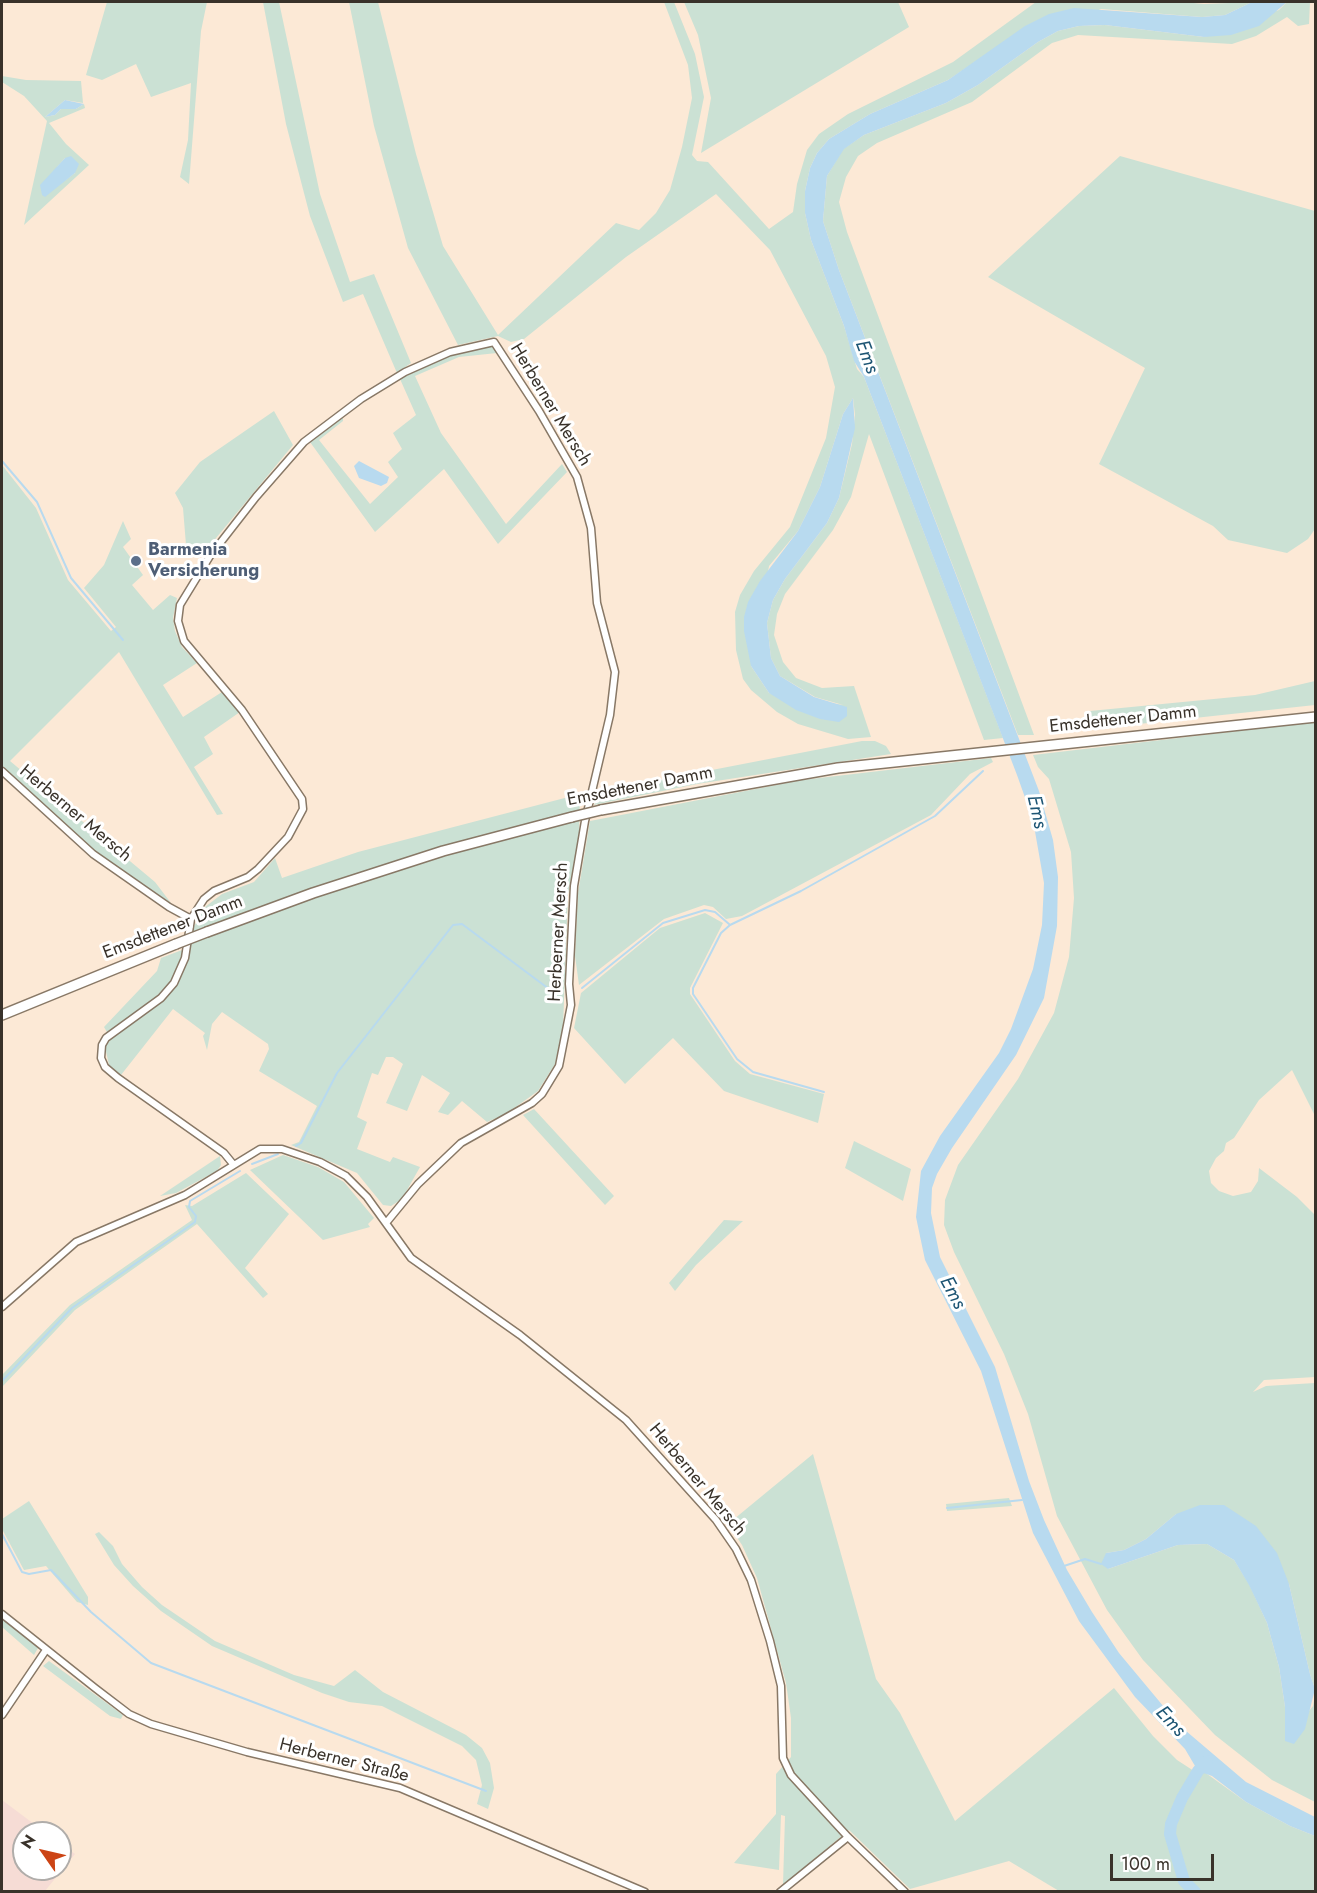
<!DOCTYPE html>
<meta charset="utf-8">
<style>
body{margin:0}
#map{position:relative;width:1317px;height:1893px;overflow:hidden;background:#fce9d6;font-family:Jost,sans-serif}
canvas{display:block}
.frame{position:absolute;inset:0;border:3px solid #39322a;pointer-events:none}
.north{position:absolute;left:12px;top:1821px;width:60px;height:60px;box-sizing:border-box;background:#fff;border:2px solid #b0adaa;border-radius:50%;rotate:304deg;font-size:16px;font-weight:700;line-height:24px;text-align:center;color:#39322a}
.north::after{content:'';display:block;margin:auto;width:21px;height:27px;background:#cc4415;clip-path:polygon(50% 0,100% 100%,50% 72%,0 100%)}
.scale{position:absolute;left:1110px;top:1854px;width:104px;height:27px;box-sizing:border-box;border:3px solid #39322a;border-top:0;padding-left:8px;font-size:18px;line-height:21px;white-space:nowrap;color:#39322a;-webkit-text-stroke:4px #fff;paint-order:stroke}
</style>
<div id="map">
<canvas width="1317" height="1893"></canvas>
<div class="frame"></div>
<div class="north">N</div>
<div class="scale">100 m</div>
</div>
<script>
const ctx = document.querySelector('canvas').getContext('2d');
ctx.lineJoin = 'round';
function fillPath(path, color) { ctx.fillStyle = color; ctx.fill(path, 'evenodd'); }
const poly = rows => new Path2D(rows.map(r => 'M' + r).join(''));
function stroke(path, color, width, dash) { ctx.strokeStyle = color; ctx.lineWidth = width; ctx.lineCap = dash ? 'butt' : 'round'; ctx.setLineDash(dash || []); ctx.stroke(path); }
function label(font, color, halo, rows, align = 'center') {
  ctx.font = font + ' Jost,sans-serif'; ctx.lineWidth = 6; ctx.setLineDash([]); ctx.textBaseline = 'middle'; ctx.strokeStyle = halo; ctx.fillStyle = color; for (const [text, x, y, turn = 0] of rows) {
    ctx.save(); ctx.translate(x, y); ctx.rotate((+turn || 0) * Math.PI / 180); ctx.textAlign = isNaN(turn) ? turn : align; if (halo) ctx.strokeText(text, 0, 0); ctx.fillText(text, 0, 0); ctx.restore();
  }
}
const industrial = poly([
 [2,1800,46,1833,24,1833,24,1869,60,1869,60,1843,75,1854,45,1891,2,1891]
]);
const green = poly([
 [107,2,207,2,201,31,189,184,180,177,188,140,191,83,151,97,136,64,102,80,86,75],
 [263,2,279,2,320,194,350,282,374,274,411,363,397,373,363,294,343,302,310,216,286,124],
 [349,2,378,2,416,154,443,246,498,335,616,223,639,230,656,213,670,190,682,147,692,98,688,65,664,2,674,2,695,54,704,97,692,155,697,161,708,162,769,229,793,212,797,184,807,150,819,134,848,114,953,62,1036,2,1183,2,1204,4,1252,2,1225,15,1202,17,1101,9,975,62,948,80,870,114,829,139,817,153,810,168,805,191,805,213,811,240,844,326,857,369,864,377,1003,738,984,740,869,434,851,497,833,530,785,594,777,614,774,635,783,662,796,678,822,688,854,686,871,737,848,739,798,724,777,712,751,690,743,679,736,650,735,612,740,595,754,571,790,527,826,438,835,387,826,356,770,250,716,194,626,257,524,339,511,342,498,336,458,345,408,248,374,126],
 [853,398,855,415,852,444,839,498,827,523,785,579,773,600,767,623,771,658,780,676,815,697,843,705,769,693,751,666,769,566,798,531,820,487,843,414],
 [684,2,898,2,909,27,701,153,711,98,698,35],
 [1287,2,1310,2,1309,24,1298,26,1287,17,1256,36,1232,44,1078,35,1052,43,972,102,877,143,858,156,846,177,839,202,847,232,1034,735,1018,735,839,270,823,221,827,176,843,149,864,135,946,103,978,85,1038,42,1058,31,1079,26,1105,25,1204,37,1279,10],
 [2,76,26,80,81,81,83,103,65,100,45,117,55,115,61,109,76,109,84,104,85,108,49,123,66,144,89,165,24,225,47,121,24,96,2,82],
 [65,158,75,173,57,186,57,167],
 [1120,156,1315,211,1315,529,1308,539,1287,553,1228,540,1213,526,1099,464,1145,368,988,277],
 [494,346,497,353,459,357,415,376,441,433,506,524,562,464,567,472,498,544,444,469,375,532,310,442,343,416,343,421,319,440,370,504,398,477,388,462,402,449,393,433,416,415,400,379,452,354],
 [274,411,293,445,202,555,186,545,183,508,175,493,200,462],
 [2,465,36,508,68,580,111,631,116,627,84,588,104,565,123,521,131,539,123,547,143,575,132,585,153,610,170,595,177,598,173,618,175,631,182,647,197,663,163,685,183,717,222,692,240,712,204,737,213,754,194,767,223,814,217,815,119,652,10,761,155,882,171,903,97,853,40,805,2,767],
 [1315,681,1315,705,1083,730,1090,711,1255,695],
 [1315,722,1315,1116,1292,1070,1259,1100,1234,1138,1226,1143,1224,1151,1216,1158,1209,1171,1211,1183,1219,1191,1233,1196,1251,1192,1258,1181,1259,1168,1297,1197,1315,1215,1315,1377,1264,1380,1253,1392,1266,1386,1315,1383,1315,1689,1310,1674,1289,1584,1176,1514,1146,1539,1124,1550,1106,1553,1108,1569,1178,1545,1207,1544,1234,1560,1249,1584,1267,1623,1279,1667,1285,1707,1285,1741,1313,1706,1315,1694,1315,1802,1272,1780,1215,1735,1143,1660,1107,1610,1057,1516,1028,1414,1004,1354,954,1252,944,1225,945,1200,958,1165,1018,1079,1054,1013,1069,957,1074,898,1071,852,1049,779,1038,767,1033,755],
 [862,741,875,741,886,746,891,754,697,784,594,805,599,795,629,786],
 [991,758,993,762,970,774,931,815,742,916,726,919,713,907,704,905,664,919,579,985,575,956,578,893,590,821,802,780],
 [580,794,579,836,568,894,563,1027,555,1064,538,1091,506,1114,487,1122,462,1101,448,1115,438,1112,450,1093,422,1075,407,1111,386,1103,403,1064,393,1057,386,1057,378,1075,372,1073,357,1117,367,1122,357,1149,390,1162,393,1157,420,1167,402,1199,391,1206,383,1205,357,1173,291,1145,299,1142,317,1106,259,1071,269,1049,268,1044,222,1012,212,1024,207,1050,203,1036,205,1033,173,1009,121,1075,109,1065,105,1047,111,1039,104,1027,157,971,161,958,190,947,192,930,205,907,222,894,254,882,275,858,282,878,358,852],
 [705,913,723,923,690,988,690,994,735,1061,750,1074,824,1094,818,1123,724,1091,673,1038,625,1084,574,1028,581,993,660,928],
 [534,1109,614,1196,605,1205,523,1115],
 [854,1141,911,1169,903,1201,845,1168],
 [283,1155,318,1167,344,1182,374,1218,368,1224,370,1227,323,1240,250,1170],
 [220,1156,221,1165,217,1171,176,1193,160,1196],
 [246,1173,289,1214,245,1268,268,1294,263,1298,197,1224,75,1310,2,1387,2,1375,70,1305,192,1220,185,1205,192,1206],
 [724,1220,743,1221,696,1265,675,1291,669,1283],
 [813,1454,876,1679,900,1713,955,1821,1114,1688,1153,1736,1177,1760,1197,1773,1203,1771,1246,1802,1290,1826,1315,1836,1315,1891,1059,1891,1009,1861,910,1889,849,1830,783,1885,785,1816,781,1815,779,1870,734,1863,776,1814,776,1774,791,1757,791,1718,786,1683,757,1578,742,1545,728,1524],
 [1009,1498,1012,1506,947,1511,946,1504],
 [29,1501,88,1597,88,1605,77,1602,46,1566,24,1570,2,1529,2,1519],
 [99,1532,113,1546,122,1564,142,1587,162,1605,215,1641,294,1675,334,1686,355,1670,383,1692,466,1735,482,1748,490,1763,494,1788,488,1809,477,1804,482,1785,476,1760,462,1746,382,1706,349,1702,322,1693,212,1646,161,1611,133,1586,114,1565,95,1534],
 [2,1618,38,1648,34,1655,2,1627],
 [49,1661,123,1715,121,1719,110,1716,43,1666]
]);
const water = poly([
 [1252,2,1287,2,1259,26,1231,35,1204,37,1105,25,1079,26,1058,31,1038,42,978,85,946,103,864,135,844,149,827,176,823,221,839,270,1039,791,1053,840,1058,877,1057,926,1044,998,1016,1055,952,1148,937,1174,932,1188,931,1213,940,1257,995,1367,1029,1481,1044,1520,1067,1570,1092,1612,1119,1653,1179,1725,1246,1782,1315,1817,1315,1836,1290,1826,1246,1802,1212,1776,1198,1771,1185,1749,1135,1697,1079,1621,1033,1533,981,1371,925,1260,916,1217,921,1171,940,1136,999,1053,1011,1029,1033,969,1042,925,1044,883,1033,820,1017,775,864,377,854,361,844,326,811,240,805,213,805,191,810,168,817,153,829,139,870,114,948,80,1025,26,1049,14,1074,8,1202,17,1225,15],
 [65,100,84,104,76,109,61,109,55,115,45,117],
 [71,156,79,164,75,173,45,197,42,195,40,185,65,158],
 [853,398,855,428,839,498,827,523,785,579,773,600,767,623,771,658,780,676,814,697,847,707,847,716,839,722,820,719,796,710,769,693,751,666,744,631,744,617,748,602,760,581,798,531,820,487,843,414],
 [359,461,389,477,387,483,381,486,359,478,354,466],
 [1200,1505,1224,1505,1256,1526,1277,1553,1289,1584,1310,1674,1315,1689,1305,1729,1294,1744,1285,1741,1285,1707,1279,1667,1267,1623,1249,1585,1234,1560,1207,1544,1178,1545,1108,1569,1101,1564,1106,1553,1124,1550,1146,1539,1176,1514]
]);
const stream = poly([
 [2,461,37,502,71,578,123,640],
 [582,988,663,923,705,910,715,912,729,924],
 [824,1092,753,1072,737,1059,693,994,693,988,721,933,730,925,801,891,935,816,983,771],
 [296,1146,301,1143,337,1073,453,925,462,924,553,992,559,994],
 [252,1164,278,1154],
 [2,1381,72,1308,195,1222,196,1216,189,1207,190,1201,240,1171],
 [947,1508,1022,1500],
 [2,1534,22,1572,29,1574,51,1570,91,1612,151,1663,486,1791],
 [1064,1566,1085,1559,1101,1564]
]);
const river = poly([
 [1195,1892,1184,1881,1170,1834,1171,1824,1182,1798,1198,1771,1207,1761]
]);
const street = poly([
 [2,771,93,854,169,907,191,919],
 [233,1164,224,1153,118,1078,105,1067,101,1058,102,1045,106,1038,161,998,174,983,185,958,191,919,204,899,214,891,248,877,258,869,288,837,303,809,302,799,242,710,184,641,178,621,180,605,210,556,256,497,304,442,361,399,405,372,450,352,494,342,539,411,577,477,591,528,597,603,615,672,610,715,585,821,574,886,569,984,571,1005,559,1066,542,1094,532,1103,461,1143,418,1184,386,1223],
 [2,1307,76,1242,185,1195,260,1149,282,1149,320,1162,346,1176,367,1197,411,1258,520,1335,626,1420,716,1520,736,1549,751,1580,770,1641,781,1686,783,1758,791,1775,848,1837,905,1892],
 [2,1614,95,1688,129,1714,151,1724,247,1752,400,1788,645,1892],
 [2,1715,46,1650],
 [780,1892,848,1837]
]);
const primary = poly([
 [601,810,838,768,1316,717],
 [207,932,313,893,443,851,572,817],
 [2,1015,176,944]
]);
const primaryBridge = poly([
 [572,817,601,810],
 [176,944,207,932]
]);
const markers = [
 [136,561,6,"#5c6f8a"]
];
const streetNames = [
 ["Herberner Mersch",550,405,59],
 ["Emsdettener Damm",1123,720,-6],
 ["Emsdettener Damm",640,787,-11],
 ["Herberner Mersch",75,814,40],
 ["Emsdettener Damm",173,928,-21],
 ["Herberner Mersch",559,932,-87],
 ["Herberner Mersch",697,1480,50],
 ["Herberner Straße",344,1761,14]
];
const serviceNames = [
 ["Barmenia",148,551],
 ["Versicherung",148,572]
];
const waterNames = [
 ["Ems",866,357,69],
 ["Ems",1036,812,77],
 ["Ems",952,1293,62],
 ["Ems",1170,1722,47]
];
fillPath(industrial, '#f6dcd5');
fillPath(green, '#cbe1d4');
fillPath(water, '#b8daef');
stroke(stream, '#b8daef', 2);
stroke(river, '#b8daef', 12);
stroke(street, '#887866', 9);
stroke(primary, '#887866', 12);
stroke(street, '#fff', 6);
stroke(primary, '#fff', 9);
stroke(primaryBridge, '#887866', 12, []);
stroke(primaryBridge, '#fff', 9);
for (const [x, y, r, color] of markers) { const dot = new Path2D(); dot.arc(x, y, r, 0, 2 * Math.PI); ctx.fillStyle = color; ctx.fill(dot); stroke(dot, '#fff', 2); }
label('18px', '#39322a', '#fff', streetNames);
label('bold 18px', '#4e5e75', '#fff', serviceNames, 'left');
label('italic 20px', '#1d5574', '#fff', waterNames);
</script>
